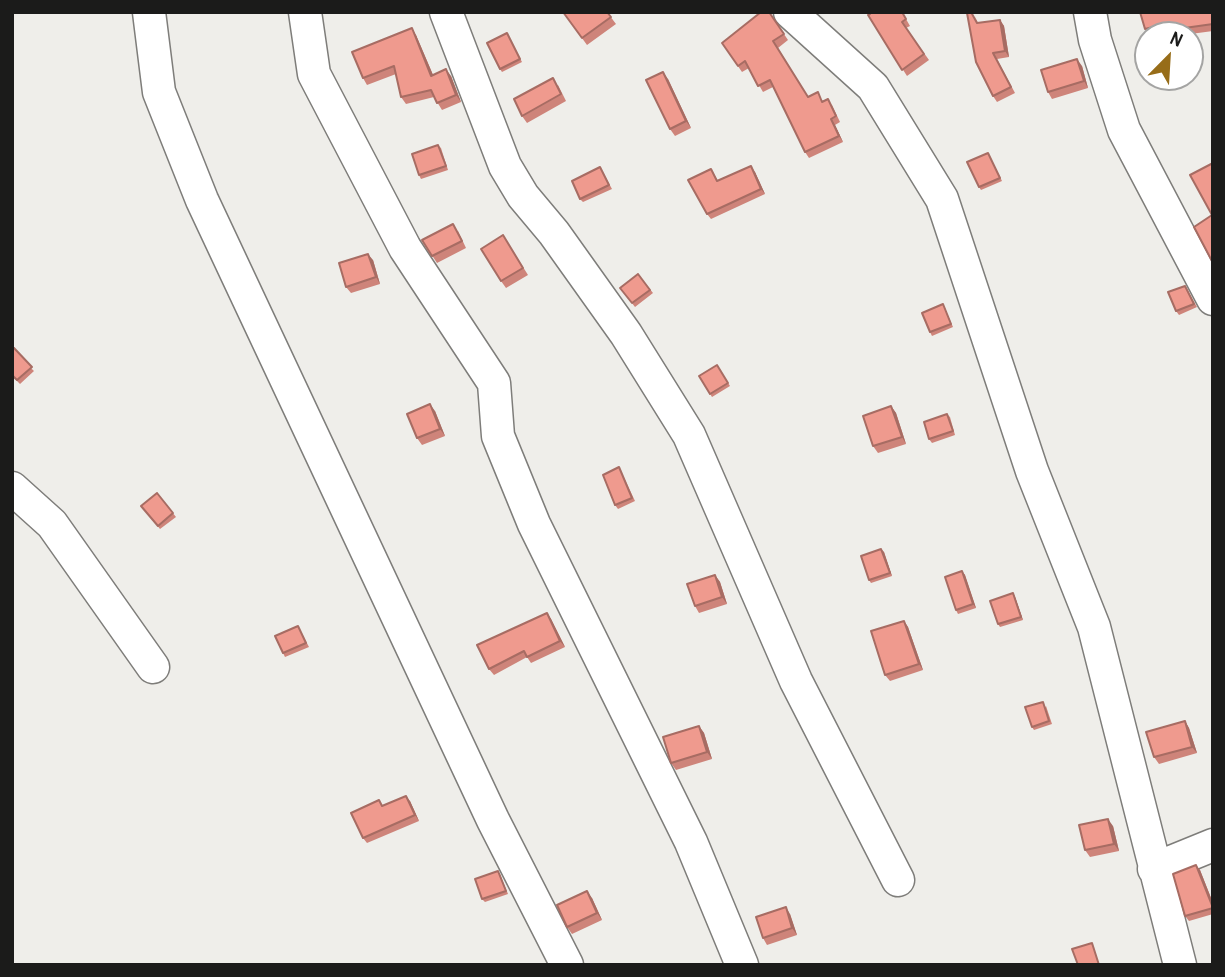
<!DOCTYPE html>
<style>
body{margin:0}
#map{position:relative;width:1225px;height:977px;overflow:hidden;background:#efeeea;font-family:"Archivo Narrow",sans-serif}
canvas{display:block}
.frame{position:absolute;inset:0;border:14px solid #1b1b1a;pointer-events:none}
.north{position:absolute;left:1134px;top:21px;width:70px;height:70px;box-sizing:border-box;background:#fff;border:2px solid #a4a4a3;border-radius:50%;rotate:24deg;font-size:19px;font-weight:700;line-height:28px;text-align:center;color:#1b1b1a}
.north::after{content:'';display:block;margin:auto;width:24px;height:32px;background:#976d19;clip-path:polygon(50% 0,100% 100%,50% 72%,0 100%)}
</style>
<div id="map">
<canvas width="1225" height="977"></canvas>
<div class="frame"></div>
<div class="north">N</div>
</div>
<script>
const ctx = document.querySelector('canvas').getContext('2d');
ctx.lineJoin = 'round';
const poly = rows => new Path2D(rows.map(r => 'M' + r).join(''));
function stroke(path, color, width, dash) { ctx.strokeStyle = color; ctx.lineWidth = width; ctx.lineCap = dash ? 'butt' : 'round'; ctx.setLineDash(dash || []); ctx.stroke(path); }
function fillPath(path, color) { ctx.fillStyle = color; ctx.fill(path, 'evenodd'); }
const minor = poly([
 [149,12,159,92,202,200,493,820,567,965],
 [305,12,314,74,405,248,494,383,498,436,534,524,691,842,742,965],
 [446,12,505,166,523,196,554,233,626,334,689,435,796,681,898,880],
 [790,12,873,87,942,199,1032,471,1094,627,1180,965],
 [1090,12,1095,40,1124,130,1213,299],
 [12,488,52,524,153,667],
 [1154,869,1213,845]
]);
const wall = poly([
 [563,12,607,12,616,24,587,45],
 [769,12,788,40,778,48,808,97,824,101,832,105,840,122,835,125,843,142,809,158,805,152,773,87,763,92,749,68,742,72,722,43],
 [902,12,910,26,906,28,929,60,907,76,868,15,870,14],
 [1213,12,1213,31,1183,35,1174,35,1171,30,1149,35,1145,29],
 [975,17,978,23,1000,20,1004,26,1009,57,997,59,1015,93,997,102,993,96],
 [507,33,522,62,502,72,500,69],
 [416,35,433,75,451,76,461,102,442,110,434,97,406,104,401,97,396,74,367,85,363,78],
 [1082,66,1088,88,1052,99,1048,92],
 [668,79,691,128,675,136,670,129],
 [558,85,566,101,527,123,522,116],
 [438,145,441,148,448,170,421,179,419,175],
 [988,153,1002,181,981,190,979,187],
 [600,167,612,189,583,202,580,199],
 [711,169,718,181,755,172,765,194,711,219,707,214],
 [458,231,466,248,437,263,422,240],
 [503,235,528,275,506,288,501,281],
 [373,260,380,284,351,293,346,287],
 [638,274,653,293,635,307,620,288],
 [1185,286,1197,307,1179,315,1176,311],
 [943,304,953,327,932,336,930,332],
 [12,350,34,371,20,384,12,376],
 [717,365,730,386,712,397,699,376],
 [891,406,896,413,906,444,878,453,873,446],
 [435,411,445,436,422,445,417,438],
 [947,414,950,417,955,435,932,443,929,439],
 [619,467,635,501,618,509,615,505],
 [157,493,176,517,160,529,141,506],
 [881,549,884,552,892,576,871,583,869,580],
 [962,571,965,575,976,608,958,614,956,610],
 [715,575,720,582,727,604,699,613,695,606],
 [1013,593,1015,597,1023,620,1000,627,998,624],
 [547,613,551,619,565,647,531,663,527,657,494,675,489,669],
 [904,621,908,627,923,670,890,681,885,675],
 [298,626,309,647,285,657,283,653],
 [1046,706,1052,724,1034,730,1032,727],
 [1185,721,1189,728,1197,753,1159,764,1154,757],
 [699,726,704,733,712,759,676,770,671,763],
 [410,801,419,821,367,843,363,838,383,806],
 [1113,826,1119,851,1090,857,1085,850],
 [1196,865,1200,870,1213,903,1213,914,1189,921,1185,916],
 [500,874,508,894,485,902,482,899],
 [592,898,602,920,572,934,567,927],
 [790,914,797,935,767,945,763,938]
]);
const shadedWall = poly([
 [1000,20,1004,26,1009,57,1005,51],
 [412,28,416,35,436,82,431,76],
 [1077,59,1082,66,1088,88,1084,81],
 [446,69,451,76,461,102,456,95],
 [663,72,668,79,691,128,686,121],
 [831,119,835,125,843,142,839,136],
 [751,166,755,172,765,194,761,189],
 [368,254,373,260,380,284,376,277],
 [430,404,435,411,445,436,440,429],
 [891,406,896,413,906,444,902,437],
 [881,549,884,552,892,576,890,573],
 [962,571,965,575,976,608,973,604],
 [715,575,720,582,727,604,722,597],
 [1013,593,1015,597,1023,620,1021,617],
 [547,613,551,619,565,647,560,641],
 [904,621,908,627,923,670,919,664],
 [1185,721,1189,728,1197,753,1192,747],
 [699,726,704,733,712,759,707,752],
 [406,796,410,801,419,821,415,815],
 [1108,819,1113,826,1119,851,1114,844],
 [1196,865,1200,870,1213,903,1213,907],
 [587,891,592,898,602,920,597,913],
 [786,907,790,914,797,935,792,928]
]);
const building = poly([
 [563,12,607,12,611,17,582,38,563,12],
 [761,12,769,12,784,34,773,41,808,97,818,92,822,102,828,99,836,116,831,119,839,136,805,152,770,80,758,86,745,61,738,66,722,43,761,12],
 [869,12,902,12,906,19,902,22,924,54,902,70,868,15,870,14,869,12],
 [971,12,977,23,1000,20,1005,51,993,53,1011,87,993,96,976,62,967,13,971,12],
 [1140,12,1213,12,1213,24,1170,30,1169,23,1145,29,1140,12],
 [412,28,431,76,446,69,456,95,437,103,431,90,401,97,394,66,363,78,352,52,412,28],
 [507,33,520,59,500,69,487,43,507,33],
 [1077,59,1084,81,1048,92,1041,70,1077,59],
 [663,72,686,121,670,129,646,80,663,72],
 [553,78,561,94,522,116,514,99,553,78],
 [438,145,446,166,419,175,412,154,438,145],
 [988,153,1000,178,979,187,967,162,988,153],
 [1213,163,1213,263,1194,227,1212,215,1190,175,1213,163],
 [751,166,761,189,707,214,688,180,711,169,717,181,751,166],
 [600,167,609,185,580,199,572,181,600,167],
 [453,224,462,241,432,256,422,240,453,224],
 [503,235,523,268,501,281,481,249,503,235],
 [368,254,376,277,346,287,339,263,368,254],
 [638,274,650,290,632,303,620,288,638,274],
 [1185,286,1194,304,1176,311,1168,292,1185,286],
 [943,304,951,324,930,332,922,313,943,304],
 [14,348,32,367,17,380,12,375,12,350,14,348],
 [717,365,728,383,710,394,699,376,717,365],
 [430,404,440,429,417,438,407,414,430,404],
 [891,406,902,437,873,446,863,416,891,406],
 [947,414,953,431,929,439,924,422,947,414],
 [619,467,632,498,615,505,603,475,619,467],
 [157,493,173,513,158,526,141,506,157,493],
 [881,549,890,573,869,580,861,556,881,549],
 [962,571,973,604,956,610,945,577,962,571],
 [715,575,722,597,695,606,687,584,715,575],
 [1013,593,1021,617,998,624,990,601,1013,593],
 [547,613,560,641,527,657,524,651,489,669,477,645,547,613],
 [904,621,919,664,885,675,871,631,904,621],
 [298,626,306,643,283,653,275,636,298,626],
 [1043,702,1049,721,1032,727,1025,707,1043,702],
 [1185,721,1192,747,1154,757,1146,732,1185,721],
 [699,726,707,752,671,763,663,737,699,726],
 [406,796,415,815,363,838,351,813,379,800,382,806,406,796],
 [1108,819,1114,844,1085,850,1079,825,1108,819],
 [1196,865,1213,908,1185,916,1173,874,1196,865],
 [498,871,506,891,482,899,475,879,498,871],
 [587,891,597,913,567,927,557,905,587,891],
 [786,907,792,928,763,938,756,917,786,907],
 [1092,943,1099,965,1078,965,1072,949,1092,943]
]);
stroke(minor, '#7e7d7a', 35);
stroke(minor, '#fff', 32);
fillPath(wall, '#ce847a');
fillPath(shadedWall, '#a76c63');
fillPath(building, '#ef9a8e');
stroke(building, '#a76c63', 2);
</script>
